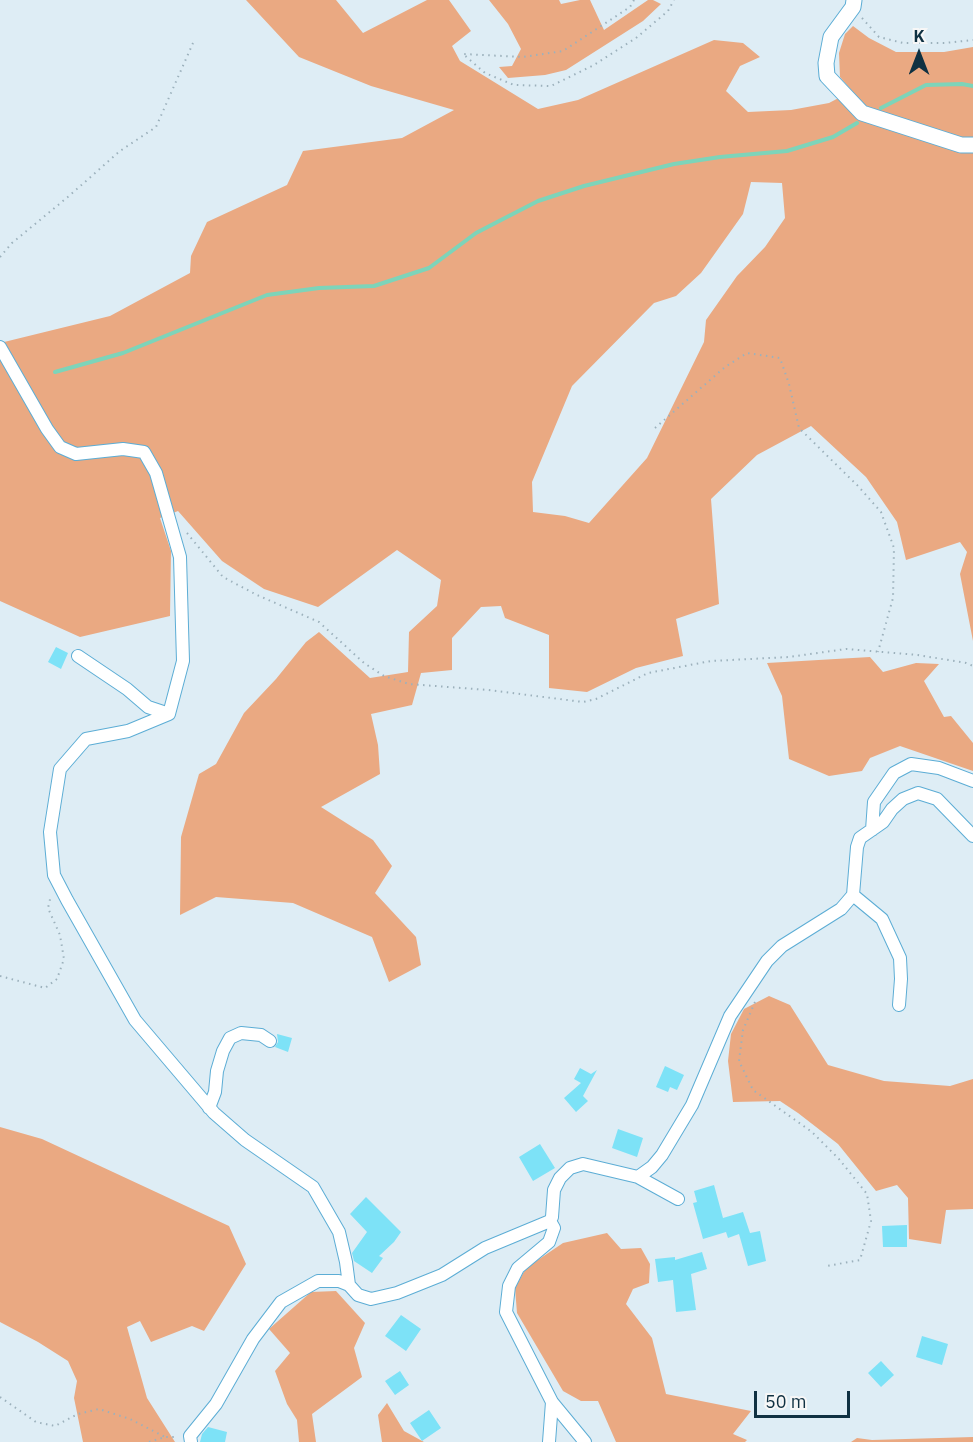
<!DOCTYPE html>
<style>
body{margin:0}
#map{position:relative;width:973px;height:1442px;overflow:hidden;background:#deedf5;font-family:"IBM Plex Sans",sans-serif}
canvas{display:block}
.north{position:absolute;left:889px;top:24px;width:60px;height:60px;-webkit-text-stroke:4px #f7f7f7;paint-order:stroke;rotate:0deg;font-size:16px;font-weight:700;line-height:24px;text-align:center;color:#0f3142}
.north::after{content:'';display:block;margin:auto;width:21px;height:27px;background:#0f3142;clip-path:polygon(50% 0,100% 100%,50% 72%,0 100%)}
.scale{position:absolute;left:754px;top:1391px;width:96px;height:27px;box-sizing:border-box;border:3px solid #0f3142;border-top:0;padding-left:8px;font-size:18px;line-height:21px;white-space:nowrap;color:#0f3142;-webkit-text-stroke:4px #f7f7f7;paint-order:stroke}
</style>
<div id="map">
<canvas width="973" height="1442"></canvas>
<div class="north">K</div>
<div class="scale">50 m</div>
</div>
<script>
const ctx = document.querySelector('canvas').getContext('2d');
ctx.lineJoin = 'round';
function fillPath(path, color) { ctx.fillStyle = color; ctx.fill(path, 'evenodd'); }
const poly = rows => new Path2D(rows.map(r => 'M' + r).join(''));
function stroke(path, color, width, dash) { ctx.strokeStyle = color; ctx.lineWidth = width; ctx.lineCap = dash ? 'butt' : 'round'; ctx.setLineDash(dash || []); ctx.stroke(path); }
const forest = poly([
 [246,0,336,0,363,33,427,0,449,0,471,31,452,46,460,61,538,109,578,100,714,40,743,43,760,57,740,66,726,91,748,112,791,110,829,103,852,91,840,77,839,53,845,34,853,26,869,38,896,52,944,52,973,47,973,641,960,574,967,552,960,542,906,560,897,522,866,477,811,426,757,455,711,499,719,604,676,619,683,656,636,668,587,692,549,688,549,635,505,618,501,606,481,607,452,638,452,670,421,673,412,705,371,714,378,745,380,774,321,807,373,840,392,866,375,893,416,937,421,965,389,982,372,937,293,903,216,897,180,915,181,837,199,774,216,764,244,713,276,679,306,642,319,632,370,678,408,672,409,632,437,606,441,580,397,550,318,607,264,589,222,561,178,511,160,518,171,551,170,616,80,637,0,601,0,343,110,316,190,273,191,256,207,222,287,185,303,151,402,138,454,110,371,86,299,57],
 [751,182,782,183,785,218,765,247,737,276,706,320,704,342,647,458,589,523,565,516,533,512,532,482,572,386,654,303,676,296,701,273,743,214],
 [489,0,559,0,561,4,580,0,590,0,604,30,648,0,653,0,661,4,643,21,566,70,545,75,508,78,499,67,512,66,521,49,508,24],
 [870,657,883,672,916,663,939,664,924,681,944,717,951,716,973,743,973,771,900,746,870,758,862,771,829,776,789,759,782,696,767,663],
 [769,996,790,1005,828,1065,884,1081,950,1086,973,1079,973,1209,946,1210,941,1244,909,1239,908,1198,897,1185,876,1191,838,1144,798,1113,780,1101,733,1102,728,1061,731,1034,744,1009],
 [0,1127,42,1139,229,1226,246,1264,204,1331,192,1326,151,1342,140,1321,127,1327,147,1398,175,1442,83,1442,74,1398,77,1381,68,1361,38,1342,0,1322],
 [607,1233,621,1249,641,1248,650,1264,649,1283,633,1289,626,1304,652,1338,666,1394,751,1411,733,1434,747,1440,745,1442,616,1442,598,1401,581,1401,563,1391,517,1313,515,1288,526,1268,563,1243],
 [336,1291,365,1323,354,1348,362,1377,312,1414,316,1442,299,1442,297,1420,287,1404,275,1371,290,1353,269,1329,311,1292],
 [387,1403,404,1431,424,1442,382,1442,378,1415],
 [973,1437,973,1442,851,1442,857,1438,872,1440]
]);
const stream = poly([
 [881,108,926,85,962,84,973,86],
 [55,372,123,353,267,295,319,288,374,286,429,268,476,233,503,219,538,201,584,186,674,164,720,157,787,151,833,137,857,123]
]);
const building = poly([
 [56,647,68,653,61,669,48,662],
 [277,1034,292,1038,288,1052,275,1047,278,1042],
 [665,1066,684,1075,677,1090,670,1087,668,1092,656,1087],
 [580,1068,591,1074,597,1070,583,1096,588,1101,576,1112,564,1098,581,1083,574,1079],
 [618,1129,643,1138,637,1157,612,1148],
 [540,1144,555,1168,533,1181,519,1157],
 [714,1185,723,1218,743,1212,750,1233,760,1231,766,1261,748,1266,739,1234,728,1238,726,1232,703,1239,693,1203,697,1202,694,1191],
 [366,1197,401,1232,394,1242,379,1256,383,1258,372,1273,354,1261,352,1253,367,1232,350,1214],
 [907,1225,907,1247,883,1247,882,1226],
 [702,1252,707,1269,691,1274,696,1310,676,1312,673,1280,658,1282,655,1259,675,1257,675,1260],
 [401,1315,421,1329,406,1351,385,1336],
 [922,1336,948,1344,942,1365,916,1357],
 [881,1361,894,1375,881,1387,868,1373],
 [400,1371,409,1385,395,1395,385,1381],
 [429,1410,441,1428,422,1441,410,1423],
 [208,1427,227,1432,225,1442,200,1442,202,1434]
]);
const path = poly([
 [634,0,630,7,563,51,523,57,463,54,485,73,514,85,551,86,594,65,636,38,668,11,674,0],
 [862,18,879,37,903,43,945,43,973,40],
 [0,257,12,243,69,196,120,151,156,127,193,43],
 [655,428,725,367,747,353,780,358,789,384,799,428,858,486,881,512,894,548,893,598,878,652],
 [187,533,223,577,257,595,319,622,364,663,384,676,409,684,488,690,583,702,596,699,648,673,711,661,789,657,846,649,918,655,966,663,973,666],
 [0,976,45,988,57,979,64,959,60,935,48,908,51,895],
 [755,1002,743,1030,739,1061,753,1090,812,1132,839,1159,867,1194,871,1221,860,1260,827,1266],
 [0,1397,36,1422,55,1426,78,1414,99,1409,130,1419,165,1437],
 [149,1442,165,1437,178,1437]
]);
const minor = poly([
 [0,347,47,429,60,447,76,454,123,449,144,452,156,473,180,557,183,661,169,714,128,731,86,739,60,769,50,832,54,875,67,900,135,1020,214,1113,245,1140,313,1187,339,1232,346,1262,349,1285,358,1295,371,1299,397,1293,442,1275,485,1248,550,1221,554,1228,549,1242,518,1268,509,1286,506,1312,552,1402,585,1442],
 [78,656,127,689,148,707,169,714],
 [872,830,874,802,894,773,911,764,939,768,973,781],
 [853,895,882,919,900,958,901,979,899,1005],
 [209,1108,215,1092,217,1071,223,1051,230,1038,241,1033,261,1035,270,1041],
 [638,1177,678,1199],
 [550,1221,552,1217,554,1190,560,1178,570,1168,583,1164,638,1177,652,1167,662,1155,692,1105,730,1016,767,961,782,946,841,909,853,895,857,847,860,838,883,822,892,809,903,799,918,793,937,799,973,836],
 [191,1442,190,1436,216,1404,253,1339,281,1302,318,1281,339,1281,349,1285],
 [549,1442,552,1402]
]);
const tertiary = poly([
 [854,0,853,7,831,37,826,63,827,76,862,113,961,145,973,145]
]);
fillPath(forest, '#eaa982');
stroke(stream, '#7dd4b9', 4);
fillPath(building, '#7de2f7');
stroke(minor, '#5cadd5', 14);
stroke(tertiary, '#5cadd5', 17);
stroke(path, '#9cb1bc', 2, [1.5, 4.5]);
stroke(minor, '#fff', 12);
stroke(tertiary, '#fff', 15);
</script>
